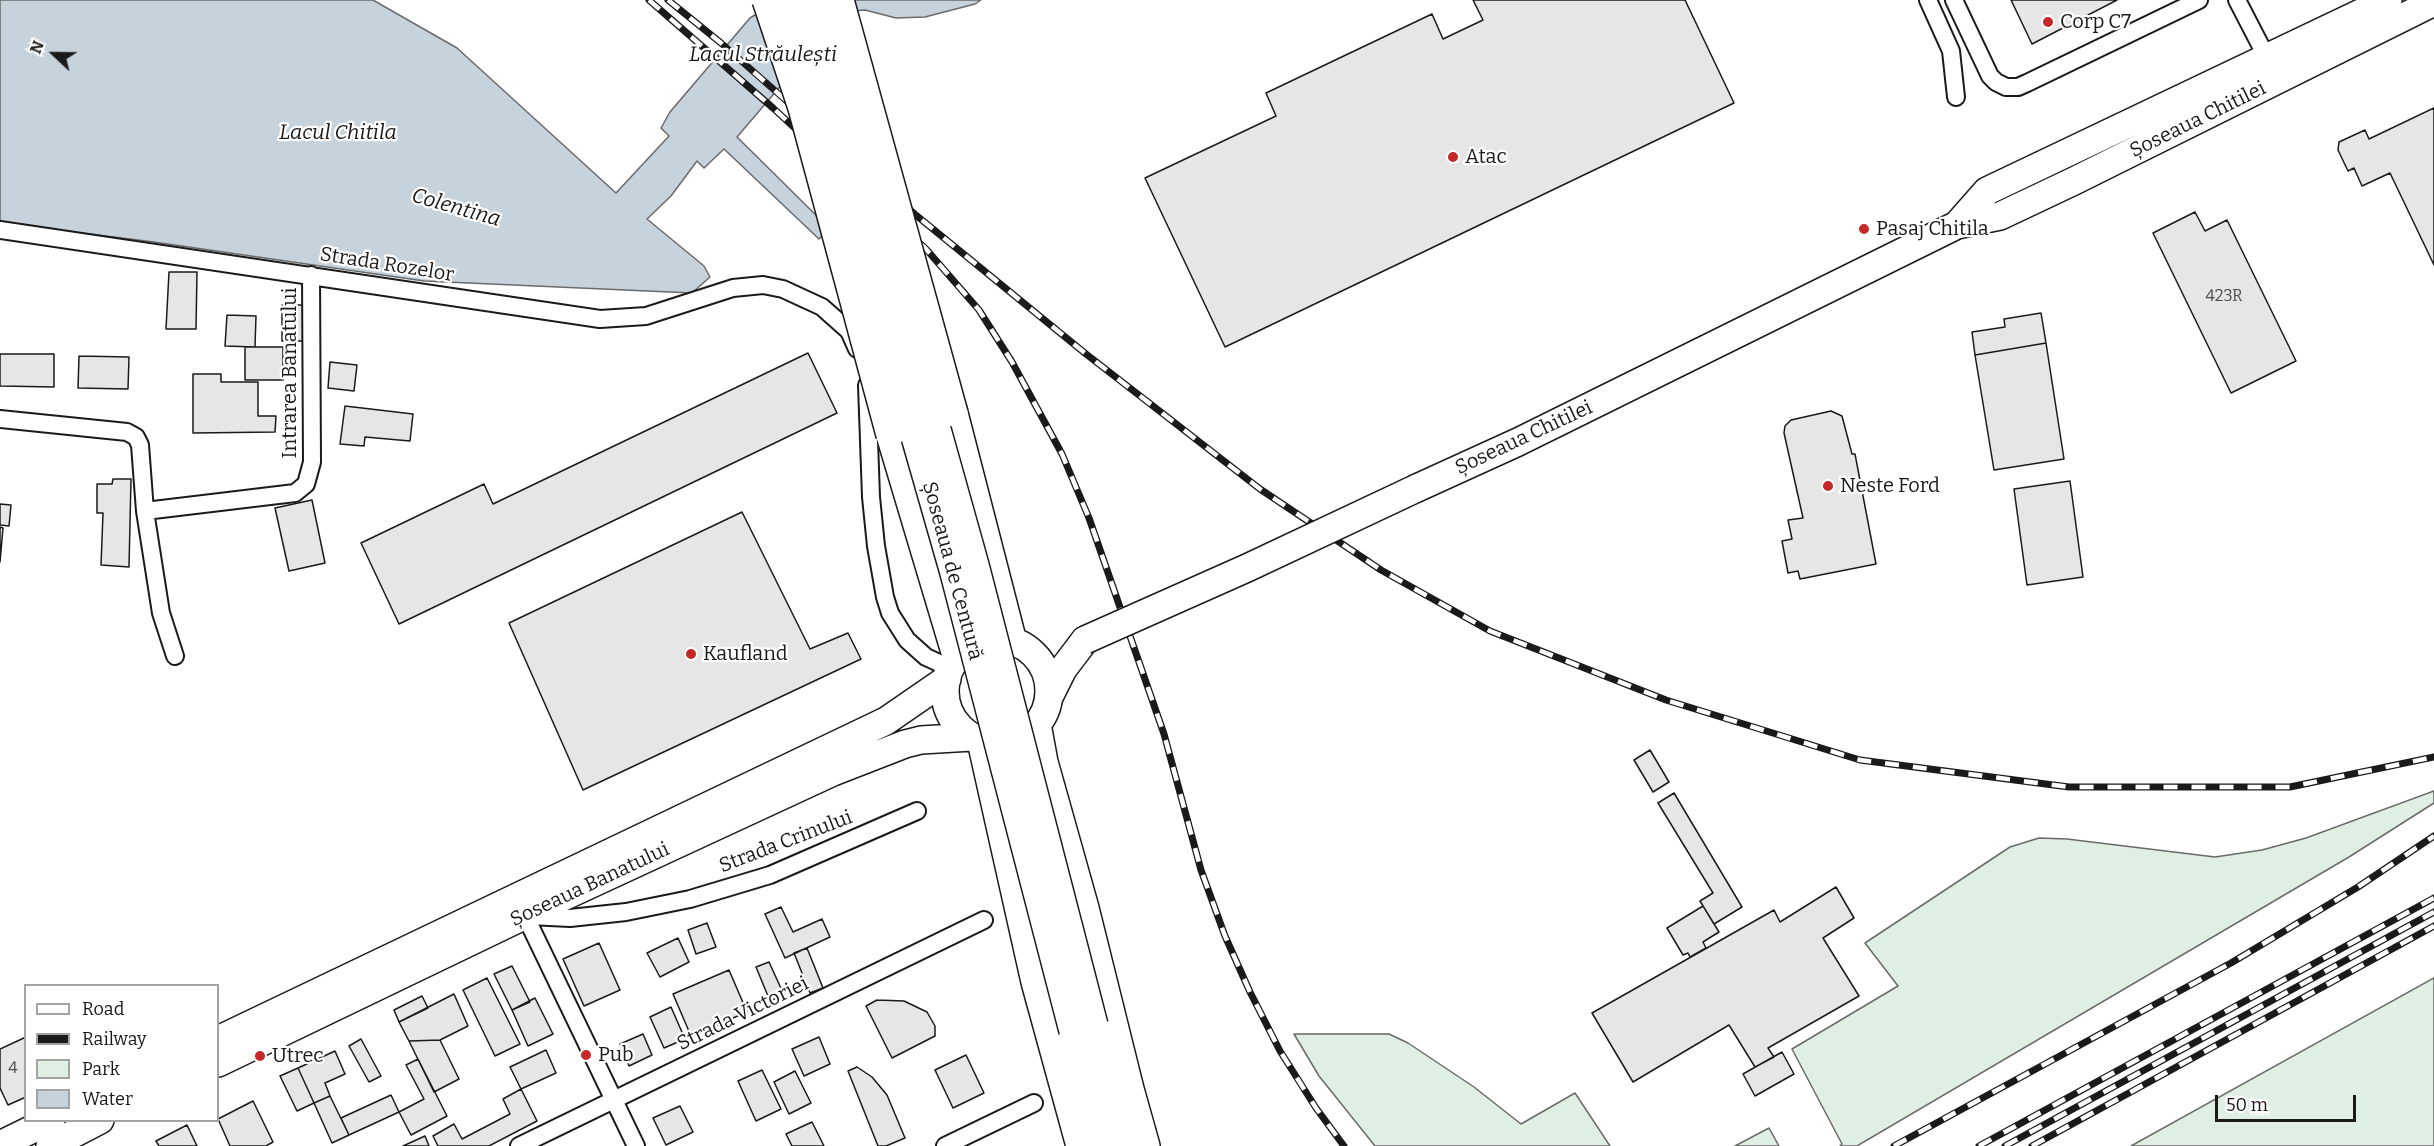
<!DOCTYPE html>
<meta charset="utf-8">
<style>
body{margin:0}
#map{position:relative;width:2434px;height:1146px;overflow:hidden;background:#fff;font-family:Bitter,serif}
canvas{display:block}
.legend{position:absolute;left:24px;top:984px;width:195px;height:138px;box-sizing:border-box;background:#fff;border:2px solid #a3a3a3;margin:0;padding:8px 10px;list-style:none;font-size:18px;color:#1a1a1a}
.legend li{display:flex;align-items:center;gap:12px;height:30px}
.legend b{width:30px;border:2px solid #a3a3a3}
.north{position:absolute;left:24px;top:24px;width:60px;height:60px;-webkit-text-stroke:4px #fff;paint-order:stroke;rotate:292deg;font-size:16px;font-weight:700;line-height:24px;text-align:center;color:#1a1a1a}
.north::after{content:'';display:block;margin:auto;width:21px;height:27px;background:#1a1a1a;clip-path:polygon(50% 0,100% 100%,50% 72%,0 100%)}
.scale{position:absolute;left:2215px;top:1095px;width:141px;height:27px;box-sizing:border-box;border:3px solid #1a1a1a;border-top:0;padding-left:8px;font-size:18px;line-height:21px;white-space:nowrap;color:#1a1a1a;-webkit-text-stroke:4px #fff;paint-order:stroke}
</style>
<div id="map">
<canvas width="2434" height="1146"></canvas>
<ul class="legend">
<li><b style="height:8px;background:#fff"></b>Road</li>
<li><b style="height:8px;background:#1a1a1a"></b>Railway</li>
<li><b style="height:16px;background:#e0efe3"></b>Park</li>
<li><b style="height:16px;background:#c6d2dc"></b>Water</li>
</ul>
<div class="north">N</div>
<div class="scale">50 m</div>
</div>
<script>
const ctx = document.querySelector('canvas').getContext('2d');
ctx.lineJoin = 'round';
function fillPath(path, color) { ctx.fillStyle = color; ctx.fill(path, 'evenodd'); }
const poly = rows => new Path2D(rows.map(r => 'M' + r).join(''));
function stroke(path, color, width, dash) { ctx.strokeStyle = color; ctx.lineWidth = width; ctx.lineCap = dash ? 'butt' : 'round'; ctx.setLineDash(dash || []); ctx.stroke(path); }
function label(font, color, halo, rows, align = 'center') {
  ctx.font = font + ' Bitter,serif'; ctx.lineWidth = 4.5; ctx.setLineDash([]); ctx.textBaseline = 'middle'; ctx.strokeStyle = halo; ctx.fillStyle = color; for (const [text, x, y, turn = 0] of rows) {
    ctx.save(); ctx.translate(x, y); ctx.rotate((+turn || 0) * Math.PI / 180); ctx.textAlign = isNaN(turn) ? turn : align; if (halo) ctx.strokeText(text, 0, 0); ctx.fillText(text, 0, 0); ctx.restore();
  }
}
const green = poly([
 [2434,791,2434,803,2349,857,1857,1146,1840,1146,1842,1144,1792,1049,1898,986,1865,943,2010,847,2039,838,2067,839,2215,857,2262,850,2306,838,2434,791],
 [2434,978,2434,1146,2131,1146,2434,978],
 [1294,1034,1389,1034,1408,1043,1474,1087,1521,1124,1575,1093,1610,1146,1375,1146,1319,1076,1294,1034],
 [1769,1128,1779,1146,1735,1146,1769,1128]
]);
const water = poly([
 [0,0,373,0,457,48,616,193,669,136,661,128,670,112,750,18,779,0,981,0,975,4,925,17,896,18,865,10,854,11,801,62,737,137,829,228,819,239,724,149,704,168,697,161,671,196,647,219,704,266,710,277,692,293,424,281,154,242,0,223,0,0]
]);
const building = poly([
 [1473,0,1685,0,1734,103,1225,347,1145,178,1276,116,1266,93,1432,14,1443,39,1483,20,1473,0],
 [2011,0,2117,0,2032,44,2011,0],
 [2434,108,2434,265,2390,173,2362,186,2354,168,2348,171,2338,150,2339,142,2365,130,2369,139,2434,108],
 [2195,212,2205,231,2227,220,2296,361,2231,393,2153,233,2195,212],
 [169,272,197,272,196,329,166,329,169,272],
 [282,305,305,305,305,341,282,341,282,305],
 [2041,313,2046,343,1975,355,1972,332,2005,327,2004,319,2041,313],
 [227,315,256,316,255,347,225,346,227,315],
 [2046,343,2064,459,1994,470,1975,355,2046,343],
 [245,347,283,347,283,380,245,380,245,347],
 [808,353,837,413,399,624,361,543,484,484,493,504,808,353],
 [0,354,54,354,54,387,0,386,0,354],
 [79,356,129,357,128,389,78,388,79,356],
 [330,362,357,365,354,391,328,388,330,362],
 [193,374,221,374,221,382,258,382,258,416,276,416,275,432,193,433,193,374],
 [345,406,413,414,410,441,365,437,364,446,340,444,345,406],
 [1831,411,1842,416,1852,454,1855,454,1876,564,1800,579,1798,571,1788,573,1782,541,1792,539,1788,520,1803,518,1784,433,1785,426,1791,420,1831,411],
 [113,479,131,479,129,567,101,565,103,513,97,513,97,484,112,484,113,479],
 [2070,481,2083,577,2027,585,2014,489,2070,481],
 [312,500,325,563,289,571,275,508,312,500],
 [0,504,11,505,9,526,0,525,0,504],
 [742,512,810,649,848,633,861,659,583,790,509,623,742,512],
 [0,527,3,528,0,562,0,527],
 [1650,750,1669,782,1653,792,1634,760,1650,750],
 [1674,793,1742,907,1714,924,1700,901,1713,893,1658,803,1674,793],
 [1836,887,1854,918,1823,938,1859,996,1768,1048,1774,1057,1755,1067,1729,1025,1633,1082,1592,1013,1774,910,1780,922,1836,887],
 [1703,906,1719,932,1703,942,1706,948,1690,957,1688,953,1683,955,1667,928,1703,906],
 [781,907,793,932,822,919,830,937,785,958,765,914,781,907],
 [707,923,716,947,696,954,688,930,707,923],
 [678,938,689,962,660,977,647,953,678,938],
 [599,943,620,990,584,1006,563,959,599,943],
 [807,948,823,988,810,993,794,953,807,948],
 [769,962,784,995,770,1001,756,967,769,962],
 [512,966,530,1002,512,1010,494,974,512,966],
 [729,970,747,1012,691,1036,673,994,729,970],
 [487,978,520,1044,495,1056,463,990,487,978],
 [454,994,468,1026,440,1040,409,1041,399,1022,454,994],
 [422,996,428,1008,399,1022,394,1010,422,996],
 [535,998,553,1034,528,1046,512,1010,535,998],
 [877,1000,904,1001,927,1012,935,1026,935,1036,892,1058,866,1006,877,1000],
 [671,1007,685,1039,664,1048,650,1017,671,1007],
 [643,1034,652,1055,629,1066,620,1044,643,1034],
 [26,1037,26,1097,8,1105,0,1088,0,1049,26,1037],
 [819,1037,830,1064,804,1076,792,1049,819,1037],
 [361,1039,381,1076,369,1082,349,1046,361,1039],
 [440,1040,459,1079,434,1092,409,1041,440,1040],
 [546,1050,556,1073,521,1089,510,1067,546,1050],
 [335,1051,345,1074,325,1083,330,1096,314,1103,298,1068,335,1051],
 [1782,1052,1794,1074,1755,1096,1743,1074,1782,1052],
 [966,1055,984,1093,953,1108,935,1070,966,1055],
 [418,1059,447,1116,411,1135,399,1112,424,1099,406,1065,418,1059],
 [857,1067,872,1077,887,1095,905,1138,886,1146,878,1146,848,1071,857,1067],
 [298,1068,314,1103,297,1111,280,1076,298,1068],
 [762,1070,781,1109,756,1121,738,1081,762,1070],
 [795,1071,811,1103,789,1114,774,1082,795,1071],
 [521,1089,537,1121,489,1146,438,1146,433,1136,454,1124,462,1139,510,1114,503,1099,521,1089],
 [391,1095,399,1112,349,1135,341,1118,391,1095],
 [330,1096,349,1135,332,1143,314,1103,330,1096],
 [253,1101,273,1142,266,1146,230,1146,218,1119,253,1101],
 [680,1106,693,1132,666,1145,653,1118,680,1106],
 [812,1122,824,1146,792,1146,786,1134,812,1122],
 [187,1125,197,1146,159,1146,156,1141,187,1125],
 [425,1136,429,1146,403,1146,425,1136]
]);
const minor = poly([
 [1928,0,1951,51,1956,97],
 [1954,0,1990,76,1996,82,2006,87,2018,87,2027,83,2199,0],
 [2237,0,2267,58],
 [0,230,600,319,646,316,733,288,763,285,783,289,822,307,849,331,857,349],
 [867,385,871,497,876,546,885,597,890,613,907,640,926,657,950,668],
 [0,419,127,432,136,437,140,445,145,511,161,613,175,656],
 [145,511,295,493,306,484,312,462,311,275],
 [522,909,636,1146],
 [529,916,570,918,626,912,690,899,770,875,917,811],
 [519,1146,984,920],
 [945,1146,1034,1103]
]);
const primary = poly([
 [1957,225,1987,191,2388,0],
 [954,413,1013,642],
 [890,435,957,659],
 [1417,488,1518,442,1957,225,2000,216,2074,181,2434,2],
 '945 691a52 52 0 1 1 104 0a52 52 0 1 1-104 0Z',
 [1049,697,1063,669,1085,640],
 [1037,724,1044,762,1085,908,1130,1089,1146,1146],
 [981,741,1035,982,1080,1146],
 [1094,1025,1122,1146],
 [1073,1031,1101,1146],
 [218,1040,886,721,947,679],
 [218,1063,565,896,833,772,905,744,921,740,972,737],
 [0,1145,51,1120],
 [50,1146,100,1120]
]);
const rail = poly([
 [649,0,773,108,926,249,979,310,1012,362,1062,454,1089,518,1164,734,1201,870,1225,936,1250,992,1280,1051,1316,1108,1344,1146],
 [668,0,721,43,917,216,1086,354,1260,489,1381,570,1490,631,1666,700,1860,760,2069,787,2290,787,2434,757],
 [1894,1146,2231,963,2358,887,2434,836],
 [1979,1146,2434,898],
 [2005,1146,2434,912],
 [2032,1146,2434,926]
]);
const primaryBridge = poly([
 [766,0,802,108,890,435],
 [790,0,954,573,1073,1031],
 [815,0,844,97,975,565,1094,1025],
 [840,0,954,413],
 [1085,640,1247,568,1417,488]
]);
const markers = [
 [2048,22,6,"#c62828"],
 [1453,157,6,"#c62828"],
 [1864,229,6,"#c62828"],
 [1828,486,6,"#c62828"],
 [691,654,6,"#c62828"],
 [586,1055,6,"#c62828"],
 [260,1056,6,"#c62828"]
];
const numberNames = [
 ["423R",2224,297],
 ["4",13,1069]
];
const poiNames = [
 ["Corp C7",2060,22],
 ["Atac",1465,157],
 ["Pasaj Chitila",1876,229],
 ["Neste Ford",1840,486],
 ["Kaufland",703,654],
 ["Pub",598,1055],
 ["Utrec",272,1056]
];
const streetNames = [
 ["Șoseaua Chitilei",2198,120,-26],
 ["Strada Rozelor",387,265,9],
 ["Intrarea Banatului",290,373,-90],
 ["Șoseaua Chitilei",1524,438,-25],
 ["Șoseaua de Centură",952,571,75],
 ["Strada Crinului",786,842,-21],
 ["Șoseaua Banatului",590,885,-25],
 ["Strada Victoriei",743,1014,-26]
];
const waterNames = [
 ["Lacul Străulești",763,55],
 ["Lacul Chitila",338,133],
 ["Colentina",456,208,16]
];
fillPath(green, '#e0efe3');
stroke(green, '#6a6a6a', 1.5);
fillPath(water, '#c6d2dc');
stroke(water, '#6a6a6a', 1.5);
fillPath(building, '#e6e6e6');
stroke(building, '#1a1a1a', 1.5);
stroke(minor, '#1a1a1a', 20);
stroke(primary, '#1a1a1a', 30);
stroke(minor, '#fff', 16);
stroke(primary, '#fff', 27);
stroke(rail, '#1a1a1a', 7);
stroke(rail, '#fff', 4.5, [14]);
stroke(primaryBridge, '#1a1a1a', 30, []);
stroke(primaryBridge, '#fff', 27);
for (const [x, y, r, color] of markers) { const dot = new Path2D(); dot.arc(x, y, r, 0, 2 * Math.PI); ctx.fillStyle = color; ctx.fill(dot); stroke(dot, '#fff', 2); }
label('16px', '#4d4d4d', null, numberNames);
label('20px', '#1a1a1a', '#fff', poiNames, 'left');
label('20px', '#1a1a1a', '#fff', streetNames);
label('italic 21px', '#1a1a1a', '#fff', waterNames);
</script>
